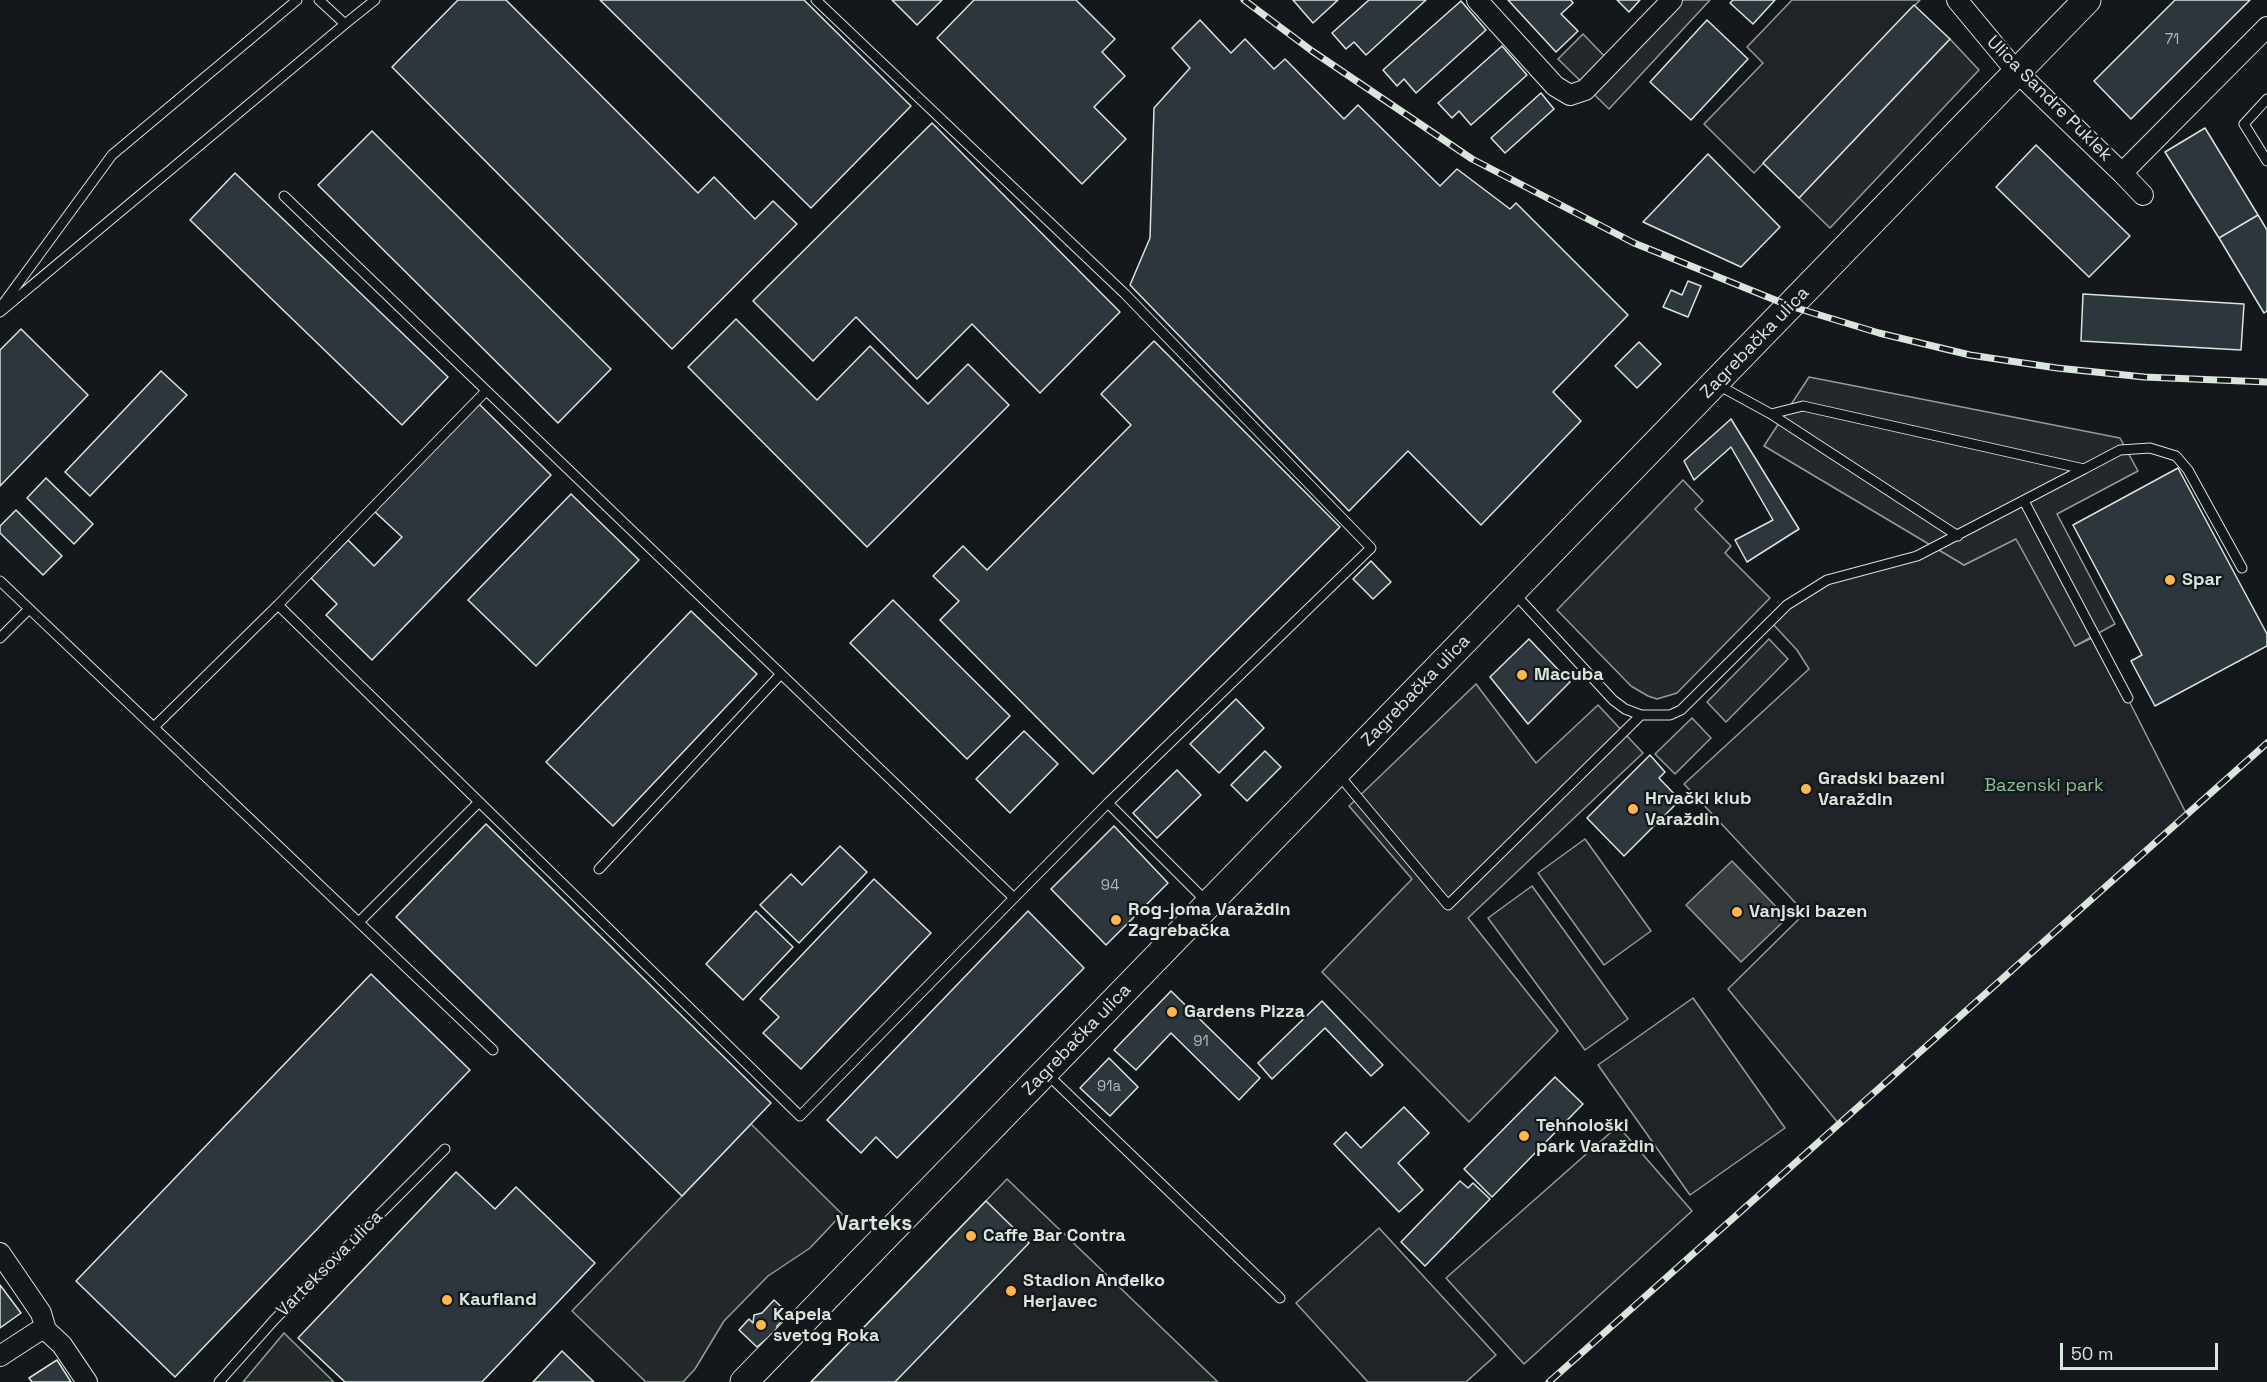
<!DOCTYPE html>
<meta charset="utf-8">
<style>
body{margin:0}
#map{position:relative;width:2267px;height:1382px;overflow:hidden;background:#14181c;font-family:"Space Grotesk",sans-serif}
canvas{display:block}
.scale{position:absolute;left:2060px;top:1343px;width:158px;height:27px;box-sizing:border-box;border:3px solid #d8e6dc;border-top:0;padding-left:8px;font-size:18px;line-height:21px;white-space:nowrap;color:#d8e6dc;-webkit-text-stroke:4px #14181c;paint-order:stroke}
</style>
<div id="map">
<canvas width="2267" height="1382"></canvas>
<div class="scale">50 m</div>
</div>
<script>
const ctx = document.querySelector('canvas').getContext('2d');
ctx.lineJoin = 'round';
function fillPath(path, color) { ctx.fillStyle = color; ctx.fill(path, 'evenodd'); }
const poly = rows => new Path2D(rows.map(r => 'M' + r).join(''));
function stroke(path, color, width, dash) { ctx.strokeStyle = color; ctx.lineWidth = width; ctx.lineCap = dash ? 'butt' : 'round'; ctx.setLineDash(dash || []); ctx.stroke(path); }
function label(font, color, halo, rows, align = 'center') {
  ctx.font = font + ' "Space Grotesk",sans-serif'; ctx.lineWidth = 4.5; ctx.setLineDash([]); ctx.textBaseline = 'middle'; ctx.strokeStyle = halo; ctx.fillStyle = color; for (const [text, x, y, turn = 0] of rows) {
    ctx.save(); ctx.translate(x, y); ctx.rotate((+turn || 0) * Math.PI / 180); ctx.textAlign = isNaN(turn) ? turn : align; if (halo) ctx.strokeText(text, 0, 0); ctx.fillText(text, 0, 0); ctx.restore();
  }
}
const green = poly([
 [1792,0,1920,0,1754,173,1704,124,1763,63,1747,47,1792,0],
 [2016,538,2075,646,2096,636,2186,813,1839,1124,1728,989,1805,913,1684,784,1809,669,1797,650,1771,622,1827,580,1936,547,1964,565,2016,538],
 [1585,839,1651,931,1604,965,1538,873,1585,839],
 [1532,886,1628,1019,1585,1050,1488,918,1532,886],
 [1693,998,1785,1128,1690,1195,1598,1065,1693,998],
 [1618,1126,1692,1211,1524,1364,1446,1278,1618,1126],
 [1007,1179,1218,1382,811,1382,1007,1179],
 [1379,1228,1496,1355,1466,1382,1368,1382,1296,1303,1379,1228]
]);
const parking = poly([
 [1672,0,1710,0,1609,109,1558,59,1583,34,1611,63,1672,0],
 [1950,39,1979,70,1830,228,1799,198,1950,39],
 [1809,377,2120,438,2138,471,2057,514,2115,624,2075,646,2016,539,1964,565,1764,446,1809,377],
 [1683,480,1703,501,1695,509,1731,546,1725,553,1770,598,1677,693,1657,699,1648,696,1631,686,1557,610,1683,480],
 [1769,639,1788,659,1726,722,1707,702,1769,639],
 [1476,684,1536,763,1598,705,1643,753,1468,918,1558,1031,1469,1122,1322,972,1412,879,1349,806,1476,684],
 [1692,718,1711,738,1675,774,1655,754,1692,718],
 [751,1124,842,1214,810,1248,768,1276,724,1321,695,1369,683,1382,646,1382,572,1311,751,1124],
 [284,1333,334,1382,243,1382,284,1333]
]);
const water = poly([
 [1732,861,1787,918,1741,962,1686,905,1732,861]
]);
const building = poly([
 [458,0,506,0,698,193,714,177,755,219,773,201,797,224,672,349,392,67,458,0],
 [600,0,804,0,911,106,811,208,600,0],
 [892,0,942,0,917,25,892,0],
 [974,0,1076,0,1115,39,1102,52,1125,76,1094,107,1126,139,1082,184,937,38,974,0],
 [1293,0,1338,0,1313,23,1293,0],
 [1369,0,1426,0,1366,55,1354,42,1346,49,1332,33,1369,0],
 [1508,0,1571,0,1573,3,1561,14,1578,31,1556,52,1508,0],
 [1617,0,1640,0,1629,12,1617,0],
 [1733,0,1775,0,1753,24,1730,3,1733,0],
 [2175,0,2250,0,2131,119,2094,81,2175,0],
 [1461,1,1486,30,1416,93,1404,79,1397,86,1383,70,1461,1],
 [1914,5,1950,39,1799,198,1763,163,1914,5],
 [1200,20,1231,53,1245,39,1274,69,1285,59,1344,119,1358,105,1440,186,1457,169,1510,209,1516,203,1628,315,1553,392,1581,421,1481,525,1408,451,1349,511,1130,285,1150,238,1154,108,1190,68,1172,48,1200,20],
 [1707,20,1748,59,1691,120,1650,82,1707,20],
 [1502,46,1527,75,1471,125,1459,111,1452,118,1438,103,1502,46],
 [1541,93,1554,109,1505,153,1491,138,1541,93],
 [932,123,1120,312,1040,393,972,324,917,379,856,317,813,361,753,301,932,123],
 [2205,128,2258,215,2219,238,2165,152,2205,128],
 [372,131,611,369,558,423,318,185,372,131],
 [2036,145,2130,236,2089,277,1996,187,2036,145],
 [1708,154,1780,227,1741,267,1643,222,1708,154],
 [235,173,448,377,402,425,190,220,235,173],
 [2258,215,2267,230,2267,311,2264,313,2219,238,2258,215],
 [1688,281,1701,286,1688,317,1663,307,1671,290,1682,295,1688,281],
 [2083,294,2244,304,2241,350,2081,341,2083,294],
 [736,319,817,400,870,346,928,404,968,364,1009,405,867,547,688,367,736,319],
 [21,329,88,395,0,486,0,350,21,329],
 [1154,341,1340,527,1093,774,940,620,959,601,933,576,963,546,987,570,1131,425,1101,394,1154,341],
 [1639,342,1661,364,1637,388,1615,366,1639,342],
 [161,371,187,395,90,496,65,472,161,371],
 [479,404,551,475,372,660,326,615,337,604,311,578,348,540,374,566,402,537,374,511,479,404],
 [1731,419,1799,529,1747,562,1735,540,1773,520,1731,447,1694,480,1684,461,1731,419],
 [2178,468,2267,634,2267,646,2155,706,2131,661,2142,655,2073,525,2178,468],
 [46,478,93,524,74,544,27,498,46,478],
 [571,494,639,560,536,666,468,600,571,494],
 [16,510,62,556,43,575,0,533,0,526,16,510],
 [1371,561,1391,582,1373,599,1353,579,1371,561],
 [893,600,1010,716,967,759,850,643,893,600],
 [691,611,757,674,613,826,546,762,691,611],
 [1529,639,1570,682,1528,724,1490,677,1529,639],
 [1236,699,1264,728,1219,773,1190,744,1236,699],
 [1024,731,1058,764,1010,813,976,779,1024,731],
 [1265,751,1281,767,1247,801,1231,785,1265,751],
 [1650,755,1665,772,1659,778,1680,800,1624,856,1587,818,1650,755],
 [1177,770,1201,795,1157,838,1133,813,1177,770],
 [486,824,771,1103,682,1196,396,917,486,824],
 [1114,826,1168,883,1106,945,1051,889,1114,826],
 [840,846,867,872,799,943,760,905,791,874,802,885,840,846],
 [874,879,931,933,801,1069,763,1033,779,1017,760,999,874,879],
 [756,911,793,947,743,1000,706,964,756,911],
 [1028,911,1084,968,897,1158,876,1137,861,1153,827,1120,1028,911],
 [371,974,470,1070,175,1377,76,1281,371,974],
 [1171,991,1260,1078,1239,1100,1171,1033,1136,1070,1114,1050,1171,991],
 [1322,1001,1383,1065,1371,1076,1325,1028,1272,1079,1258,1063,1322,1001],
 [1109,1058,1138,1087,1110,1116,1080,1088,1109,1058],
 [1555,1077,1583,1104,1492,1197,1464,1169,1555,1077],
 [1404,1107,1429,1133,1398,1163,1423,1190,1399,1212,1334,1144,1346,1132,1361,1148,1404,1107],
 [456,1172,495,1209,516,1187,595,1263,482,1382,345,1382,298,1338,456,1172],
 [1460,1181,1468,1188,1473,1183,1490,1199,1425,1266,1401,1242,1460,1181],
 [986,1201,1029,1243,895,1382,811,1382,986,1201],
 [0,1285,21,1313,0,1328,0,1285],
 [774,1300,789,1314,777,1326,777,1330,757,1347,739,1330,749,1319,753,1323,754,1315,762,1313,774,1300],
 [562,1351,594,1382,533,1382,562,1351],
 [57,1360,71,1382,32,1382,29,1378,57,1360]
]);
const lane = poly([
 [319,0,345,24,375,0],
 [816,0,1125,294,1371,548,1108,803,1207,902],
 [2267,99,2244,124,2267,161],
 [284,196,1014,898,1108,803],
 [3,304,112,155,297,0],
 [0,312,345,24],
 [1718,385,1771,414,1958,536],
 [486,391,278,605,800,1116,1014,898],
 [2084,469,2120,450,2150,448,2176,456,2188,470,2242,568],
 [2024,501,2128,698],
 [0,581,493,1050],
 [1514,593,1613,700,1625,709,1641,715,1670,715,1681,710,1787,605,1827,580,1917,556,2084,469,1803,406,1771,414],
 [0,638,29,609],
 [154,727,278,605],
 [1338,774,1448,905,1641,715],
 [599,869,781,674],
 [359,922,479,802],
 [1047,1074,1280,1298],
 [219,1382,275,1319,445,1149]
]);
const street = poly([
 [1477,0,1555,86,1570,95,1585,90,1672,0],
 [1957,0,2016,71,2122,173,2143,195],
 [2122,173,2267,27],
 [0,1253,41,1313,46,1330],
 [0,1356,37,1332,46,1330,62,1345,87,1382]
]);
const secondary = poly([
 [744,1382,2087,0]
]);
const rail = poly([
 [1244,0,1312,51,1472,159,1634,243,1790,306,1879,333,1970,355,2057,368,2144,377,2267,382],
 [1549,1382,2267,743]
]);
const markers = [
 [2170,580,6,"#ffb74d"],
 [1522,675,6,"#ffb74d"],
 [1806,789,6,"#ffb74d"],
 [1633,809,6,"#ffb74d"],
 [1737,912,6,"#ffb74d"],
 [1116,920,6,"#ffb74d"],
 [1172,1012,6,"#ffb74d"],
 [1524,1136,6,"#ffb74d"],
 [971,1236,6,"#ffb74d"],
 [1011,1291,6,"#ffb74d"],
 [447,1300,6,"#ffb74d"],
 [761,1325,6,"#ffb74d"]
];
const numberNames = [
 ["71",2172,40],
 ["94",1110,886],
 ["91",1201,1042],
 ["91a",1109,1087]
];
const streetNames = [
 ["Ulica Sandre Puklek",2049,99,45],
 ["Zagrebačka ulica",1755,343,-46],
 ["Zagrebačka ulica",1416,691,-46],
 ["Zagrebačka ulica",1077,1040,-46],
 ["Varteksova ulica",330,1264,-45]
];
const poiNames = [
 ["Spar",2182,580],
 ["Macuba",1534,675],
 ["Gradski bazeni",1818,779],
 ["Varaždin",1818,800],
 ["Hrvački klub",1645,799],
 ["Varaždin",1645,820],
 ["Rog-joma Varaždin",1128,910],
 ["Zagrebačka",1128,931],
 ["Vanjski bazen",1749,912],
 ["Gardens Pizza",1184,1012],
 ["Tehnološki",1536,1126],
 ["park Varaždin",1536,1147],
 ["Caffe Bar Contra",983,1236],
 ["Stadion Anđelko",1023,1281],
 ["Herjavec",1023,1302],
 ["Kaufland",459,1300],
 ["Kapela",773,1315],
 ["svetog Roka",773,1336]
];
const parkNames = [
 ["Bazenski park",2044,786]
];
const quarterNames = [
 ["Varteks",874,1224]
];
fillPath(green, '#202428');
stroke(green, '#939e99', 1.5);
fillPath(parking, '#24282b');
stroke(parking, '#939e99', 1.5);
fillPath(water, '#363b3e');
stroke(water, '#939e99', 1.5);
fillPath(building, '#2c363c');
stroke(building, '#d8e6dc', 1.5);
stroke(lane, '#d8e6dc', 11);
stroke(street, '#d8e6dc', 22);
stroke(secondary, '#d8e6dc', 29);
stroke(lane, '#14181c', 9);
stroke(street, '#14181c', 20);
stroke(secondary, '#14181c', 27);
stroke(rail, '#d8e6dc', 7);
stroke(rail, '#14181c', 4.5, [14]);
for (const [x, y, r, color] of markers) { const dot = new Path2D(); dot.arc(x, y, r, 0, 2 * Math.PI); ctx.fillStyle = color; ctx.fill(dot); stroke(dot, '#14181c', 2); }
label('15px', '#adbab4', null, numberNames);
label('18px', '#d8e6dc', '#14181c', streetNames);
label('bold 18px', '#d8e6dc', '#14181c', poiNames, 'left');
label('18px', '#8ac095', '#14181c', parkNames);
label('bold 21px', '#d8e6dc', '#14181c', quarterNames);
</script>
